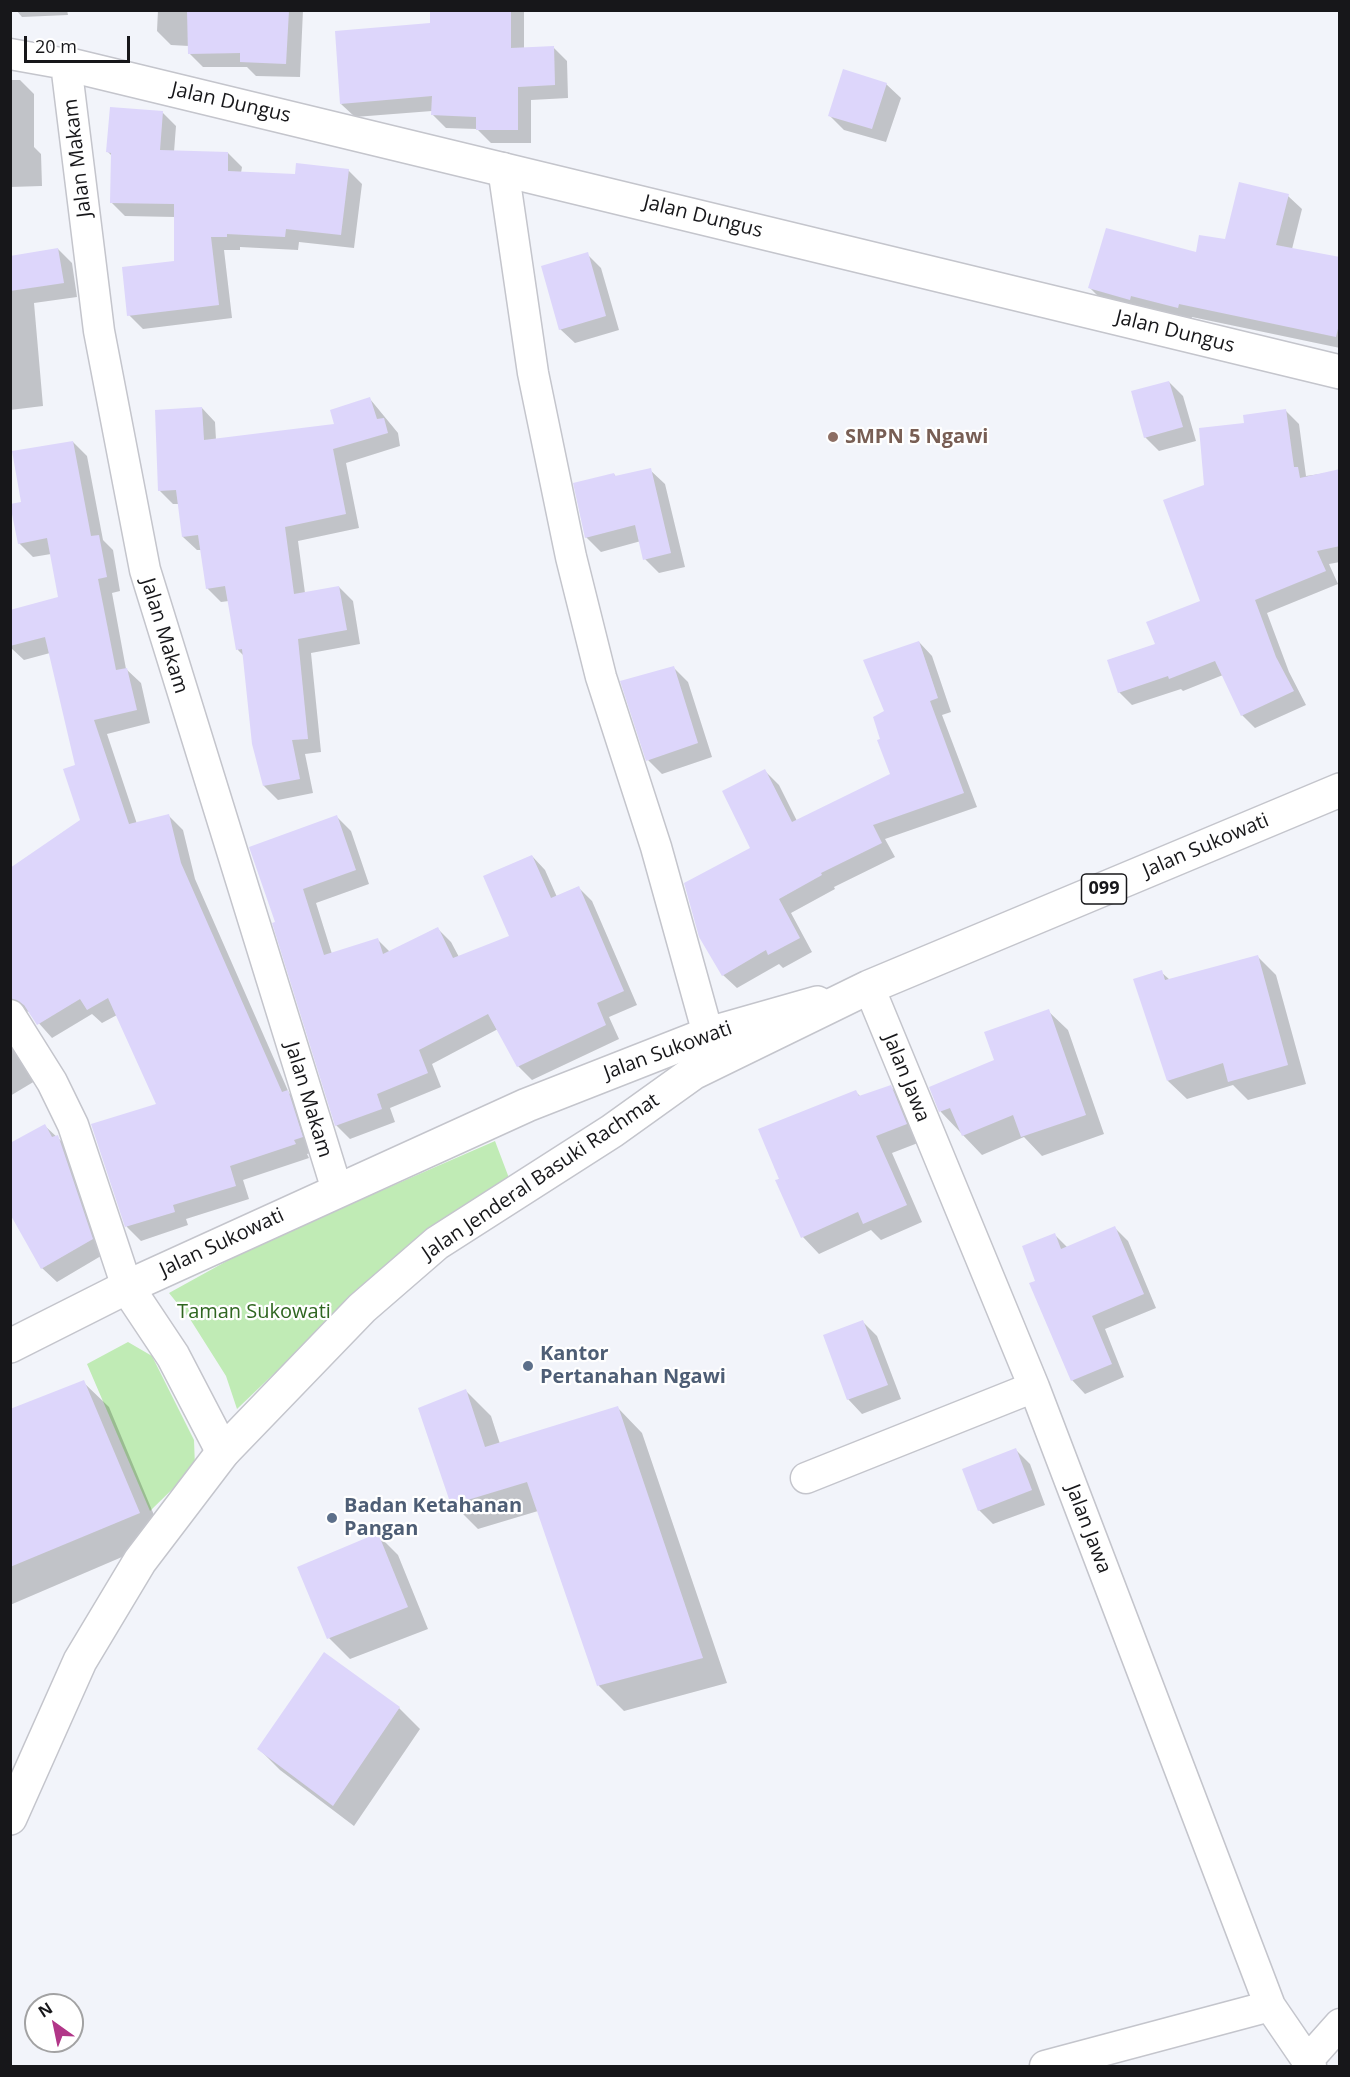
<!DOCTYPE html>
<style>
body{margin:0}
#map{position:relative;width:1350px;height:2077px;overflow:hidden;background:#f2f4fa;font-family:"Open Sans",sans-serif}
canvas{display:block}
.frame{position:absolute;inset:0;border:12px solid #17171a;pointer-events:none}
.north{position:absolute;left:24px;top:1993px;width:60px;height:60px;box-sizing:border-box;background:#fff;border:2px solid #a2a2a3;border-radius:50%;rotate:327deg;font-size:16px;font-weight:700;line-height:24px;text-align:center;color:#17171a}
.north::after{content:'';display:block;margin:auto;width:21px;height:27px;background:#b13688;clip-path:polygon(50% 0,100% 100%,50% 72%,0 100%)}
.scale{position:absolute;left:24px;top:36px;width:106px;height:27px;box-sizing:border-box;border:3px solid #17171a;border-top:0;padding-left:8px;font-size:18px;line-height:21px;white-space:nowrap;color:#17171a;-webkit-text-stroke:4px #fff;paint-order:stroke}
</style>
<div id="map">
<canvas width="1350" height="2077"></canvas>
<div class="frame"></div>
<div class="north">N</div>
<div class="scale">20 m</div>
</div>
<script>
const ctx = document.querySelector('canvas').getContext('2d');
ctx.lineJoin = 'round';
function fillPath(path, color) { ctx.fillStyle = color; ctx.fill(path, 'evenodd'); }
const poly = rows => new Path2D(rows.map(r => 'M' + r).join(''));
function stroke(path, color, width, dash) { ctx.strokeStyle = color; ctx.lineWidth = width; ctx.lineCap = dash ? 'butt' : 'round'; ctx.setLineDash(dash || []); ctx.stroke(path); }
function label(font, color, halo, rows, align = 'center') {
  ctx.font = font + ' "Open Sans",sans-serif'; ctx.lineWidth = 4.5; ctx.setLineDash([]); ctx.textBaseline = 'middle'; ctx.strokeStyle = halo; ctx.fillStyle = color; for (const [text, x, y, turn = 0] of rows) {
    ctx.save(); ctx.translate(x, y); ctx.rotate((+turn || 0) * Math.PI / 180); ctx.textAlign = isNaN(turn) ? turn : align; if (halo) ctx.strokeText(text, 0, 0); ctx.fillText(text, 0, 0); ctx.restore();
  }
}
const green = poly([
 [495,1141,509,1178,350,1301,237,1409,226,1376,190,1319,169,1293,254,1246],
 [128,1342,152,1356,194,1440,195,1467,150,1511,87,1364]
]);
const shadow = poly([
 [16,10,67,10,68,15,22,17],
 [158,10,303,10,300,77,256,76,247,67,203,67,189,53,189,46,171,45,157,31],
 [431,10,524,10,524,49,553,47,567,61,568,98,531,100,531,143,491,143,477,129,446,128,432,114,432,111,355,117,341,104,431,25],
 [10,80,20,80,34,94,34,147,41,154,42,186,10,187],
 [886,84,901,98,886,142,844,130,830,116],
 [162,112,176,126,174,152,228,153,242,167,241,173,296,176,348,170,362,184,354,248,299,242,298,250,240,247,240,250,224,250,232,318,143,329,129,315,176,263,175,217,125,216,111,202,112,156,108,152],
 [1288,196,1302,209,1292,249,1340,258,1340,348,1192,317,1191,321,1104,302,1090,288,1198,254,1226,241],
 [58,249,72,263,77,297,34,303,43,406,10,410,10,257],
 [587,254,601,268,619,330,575,343,560,329],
 [1169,382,1183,396,1196,441,1159,451,1145,437],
 [370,399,398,433,400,446,346,463,359,528,298,541,305,593,339,587,353,601,360,644,311,653,321,752,305,754,313,793,278,800,264,786,244,656,238,650,229,601,221,602,207,588,202,550,197,550,183,537,179,504,173,504,159,490,202,408,215,422,216,440,336,425],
 [1286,411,1299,424,1306,476,1340,471,1340,562,1329,564,1338,584,1267,613,1289,672,1306,705,1255,728,1242,715,1223,675,1183,691,1181,689,1132,705,1119,692,1157,645,1202,602,1206,486,1245,425],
 [73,442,87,456,103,540,113,550,120,591,112,593,126,669,141,683,150,723,107,734,137,824,169,816,183,830,195,879,289,1093,302,1106,316,1151,307,1154,309,1158,243,1180,249,1199,186,1219,188,1225,141,1241,127,1227,93,1125,158,1104,117,1015,102,1023,92,1014,52,1038,29,1012,25,1011,10,1021,10,869,81,821,77,766,50,653,24,660,10,647,10,611,60,598,51,554,33,557,19,543,23,503],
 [650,470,665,484,685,567,659,573,645,559,641,541,601,552,586,537,614,474,617,478],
 [919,642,932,656,951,712,942,715,977,807,885,839,895,857,834,887,835,889,791,913,812,952,783,968,779,964,737,988,723,975,752,849,765,771,779,785,797,821,892,774,882,740,886,712],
 [674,668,688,682,712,757,662,774,648,760],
 [337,817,351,831,369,884,316,903,332,954,377,939,390,952,437,928,451,942,459,957,511,936,532,856,545,870,557,897,578,887,592,901,637,1005,609,1017,619,1039,532,1080,518,1066,498,1029,432,1064,441,1087,390,1108,395,1122,350,1139,336,1125,274,924],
 [1257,956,1276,975,1306,1084,1248,1100,1233,1085,1187,1099,1168,1081,1161,972,1170,980],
 [1048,1011,1068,1030,1104,1134,1042,1156,1024,1137,982,1155,941,1112,931,1088,996,1061],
 [10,1042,35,1081,10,1096],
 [890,1086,907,1103,923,1141,892,1153,922,1222,881,1240,871,1230,819,1254,803,1237,777,1181,856,1092,861,1097],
 [45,1126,72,1151,106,1253,57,1282,42,1268],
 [1115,1228,1128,1241,1156,1308,1105,1329,1124,1377,1085,1394,1072,1380,1055,1235,1068,1248],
 [863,1322,877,1336,901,1399,862,1414,848,1399],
 [83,1382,109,1407,164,1539,10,1605,10,1414],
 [466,1391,491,1416,500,1444,617,1407,642,1433,727,1683,624,1711,599,1686,538,1511,478,1529,453,1504],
 [1016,1450,1030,1464,1045,1505,993,1524,979,1510],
 [377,1534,398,1555,428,1629,350,1659,329,1638],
 [399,1708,420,1729,354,1826,280,1770,259,1749]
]);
const building = poly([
 [187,10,289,10,286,64,240,62,240,53,188,54],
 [430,10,511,10,511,48,554,46,555,85,518,87,518,130,476,130,476,117,431,115,432,96,340,104,335,31,430,23],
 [843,69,887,83,872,129,828,116],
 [110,107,163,111,160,150,228,152,228,171,295,174,296,163,349,169,341,235,286,229,285,237,227,234,227,237,211,237,219,305,127,316,122,267,174,261,174,204,110,203,111,153,106,152],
 [1239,182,1289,194,1276,245,1340,257,1340,320,1336,337,1179,304,1178,308,1131,296,1130,300,1088,288,1106,228,1196,252,1199,235,1225,239],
 [58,248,64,283,10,291,10,256],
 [588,252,606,316,559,330,541,266],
 [1169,381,1183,427,1144,438,1131,391],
 [370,397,377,419,384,418,388,433,333,449,346,514,285,527,294,594,339,586,347,630,298,639,308,739,292,740,300,779,263,786,252,744,242,649,236,650,225,586,206,589,198,535,182,537,176,490,158,491,155,410,202,407,204,440,334,424,330,410],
 [1286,409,1294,467,1298,467,1300,478,1340,469,1340,546,1317,551,1326,571,1255,600,1276,657,1294,691,1241,716,1215,661,1169,679,1168,676,1118,693,1107,660,1155,644,1146,622,1200,601,1163,500,1204,485,1199,428,1244,423,1243,415],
 [73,441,91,536,99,535,107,577,98,579,116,670,127,668,137,710,94,720,129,824,169,814,181,863,282,1092,288,1090,303,1137,294,1140,296,1144,230,1166,236,1186,173,1205,175,1212,125,1227,91,1124,156,1104,108,998,87,1010,80,999,37,1025,24,1005,10,998,10,868,80,820,63,769,75,765,45,637,10,646,10,610,58,597,47,538,18,544,10,504,21,502,12,451],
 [651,468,671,553,643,560,635,525,585,538,573,483,614,473,615,476],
 [919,641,938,698,930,701,964,793,873,825,882,843,821,873,822,875,779,899,800,938,768,955,766,950,722,976,699,937,684,883,750,848,722,791,765,769,792,822,890,774,877,740,880,739,873,717,884,711,863,660],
 [674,666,698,743,646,761,620,681],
 [337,815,356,870,303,889,324,955,378,938,383,954,438,927,453,958,509,936,483,876,532,855,551,898,579,886,624,991,597,1003,606,1025,517,1067,488,1014,419,1050,428,1073,377,1094,382,1109,335,1126,272,923,275,922,249,847],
 [1258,955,1288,1065,1228,1082,1223,1063,1167,1081,1133,979,1162,970,1165,980],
 [1049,1009,1086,1115,1021,1137,1013,1115,962,1136,950,1108,939,1112,929,1087,994,1060,984,1032],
 [891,1085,907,1124,876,1136,907,1205,863,1224,858,1212,801,1238,775,1180,779,1179,758,1129,856,1090,859,1096],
 [45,1124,52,1137,58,1135,93,1239,41,1269,10,1214,10,1143],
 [1115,1226,1144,1294,1092,1316,1112,1364,1071,1381,1029,1283,1035,1281,1022,1246,1055,1233,1061,1249],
 [863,1320,888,1385,847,1400,823,1335],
 [84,1380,140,1513,10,1567,10,1409],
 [466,1389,485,1447,618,1406,703,1658,597,1686,527,1482,451,1505,418,1408],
 [1016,1448,1032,1490,978,1511,962,1469],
 [378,1533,408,1607,327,1639,297,1567],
 [324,1652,400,1707,333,1806,257,1749]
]);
const street = poly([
 [10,54,66,64,99,331,145,570,337,1190],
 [503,168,533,373,571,557,601,677,656,847,708,1034],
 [869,987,1034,1387,1270,2006,1311,2066],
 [10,1015,52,1082,73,1125,127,1287],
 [806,1478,1034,1387],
 [1307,2061,1340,2024],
 [1045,2066,1270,2006]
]);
const secondary = poly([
 [66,64,1340,372],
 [127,1287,173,1356,223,1452],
 [10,1346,127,1287,527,1105,708,1034,817,1003]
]);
const primary = poly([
 [10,1818,80,1661,140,1561,223,1452,362,1308,437,1243,612,1131,693,1073,869,987,1340,790]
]);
const markers = [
 [833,437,6,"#8d6e63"],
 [528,1366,6,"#5c6f8a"],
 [332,1518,6,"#5c6f8a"]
];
const shields = [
 [1104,889,45]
];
const shieldNames = [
 ["099",1104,889]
];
const streetNames = [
 ["Jalan Dungus",231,103,13],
 ["Jalan Makam",78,158,-97],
 ["Jalan Dungus",703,217,14],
 ["Jalan Dungus",1175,332,14],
 ["Jalan Makam",164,636,73],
 ["Jalan Sukowati",1206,846,-23],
 ["Jalan Sukowati",668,1051,-20],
 ["Jalan Jawa",906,1078,68],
 ["Jalan Makam",308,1100,73],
 ["Jalan Jenderal Basuki Rachmat",541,1177,-34],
 ["Jalan Sukowati",222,1243,-25],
 ["Jalan Jawa",1088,1529,69]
];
const educationNames = [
 ["SMPN 5 Ngawi",845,437]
];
const parkNames = [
 ["Taman Sukowati",254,1312]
];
const serviceNames = [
 ["Kantor",540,1354],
 ["Pertanahan Ngawi",540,1377],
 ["Badan Ketahanan",344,1506],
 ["Pangan",344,1529]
];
fillPath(green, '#c0ebb5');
fillPath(shadow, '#0003');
fillPath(building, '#ddd6fb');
stroke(street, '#c4c5cc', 33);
stroke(secondary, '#c4c5cc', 36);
stroke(primary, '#c4c5cc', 36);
stroke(street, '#fff', 30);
stroke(secondary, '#fff', 33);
stroke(primary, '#fff', 33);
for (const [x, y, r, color] of markers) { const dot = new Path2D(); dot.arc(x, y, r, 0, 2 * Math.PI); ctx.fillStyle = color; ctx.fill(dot); stroke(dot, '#fff', 2); }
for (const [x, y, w] of shields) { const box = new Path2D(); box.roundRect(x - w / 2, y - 15, w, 30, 4.5); ctx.fillStyle = '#fff'; ctx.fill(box); stroke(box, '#17171a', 1.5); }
label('bold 18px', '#17171a', null, shieldNames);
label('20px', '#17171a', '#fff', streetNames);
label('bold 20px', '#785e54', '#fff', educationNames, 'left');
label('20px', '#2f6620', '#fff', parkNames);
label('bold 20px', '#4e5e75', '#fff', serviceNames, 'left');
</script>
